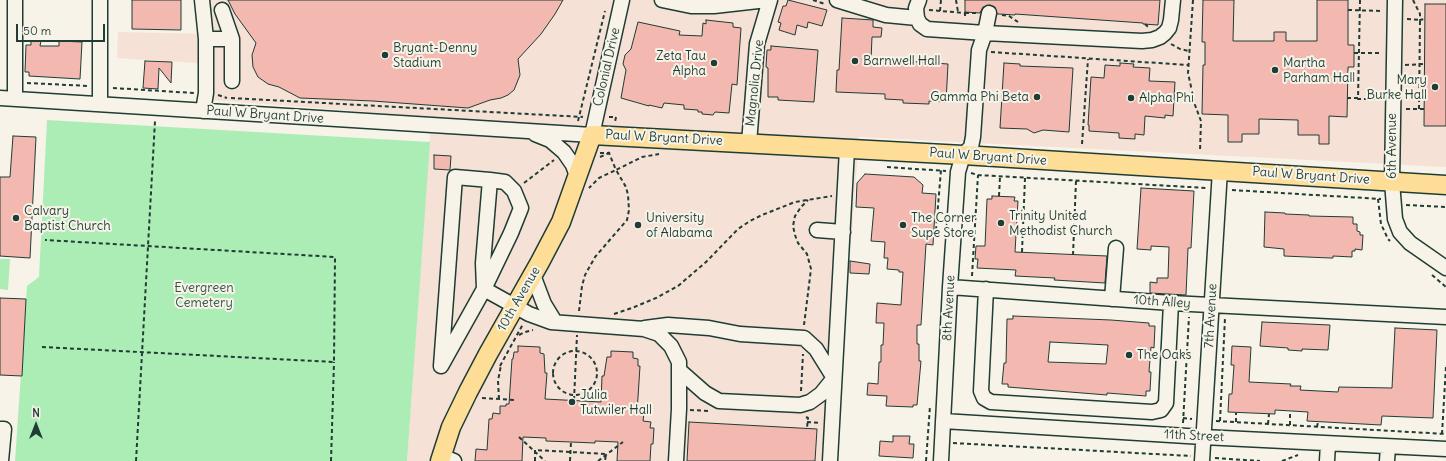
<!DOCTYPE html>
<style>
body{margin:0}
#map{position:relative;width:1446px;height:461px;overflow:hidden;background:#f7f3e8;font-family:Delius,sans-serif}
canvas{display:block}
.north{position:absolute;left:16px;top:405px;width:40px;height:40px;-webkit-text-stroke:3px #f7f3e8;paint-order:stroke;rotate:0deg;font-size:11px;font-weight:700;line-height:16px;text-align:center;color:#1f3d34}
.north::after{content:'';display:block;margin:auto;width:14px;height:18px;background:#1f3d34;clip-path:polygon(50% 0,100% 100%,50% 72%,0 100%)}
.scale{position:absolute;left:16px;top:24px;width:89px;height:18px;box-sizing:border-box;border:2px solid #1f3d34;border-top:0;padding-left:5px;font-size:12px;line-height:14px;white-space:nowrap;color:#1f3d34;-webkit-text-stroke:3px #f7f3e8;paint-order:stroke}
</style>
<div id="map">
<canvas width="1446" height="461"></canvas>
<div class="north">N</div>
<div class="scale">50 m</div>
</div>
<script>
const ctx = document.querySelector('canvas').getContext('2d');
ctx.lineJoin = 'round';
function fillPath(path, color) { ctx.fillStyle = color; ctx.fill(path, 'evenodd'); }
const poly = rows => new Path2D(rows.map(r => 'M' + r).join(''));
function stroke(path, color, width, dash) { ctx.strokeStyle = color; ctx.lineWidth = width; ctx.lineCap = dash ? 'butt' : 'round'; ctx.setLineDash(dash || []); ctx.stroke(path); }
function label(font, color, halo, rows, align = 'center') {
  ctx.font = font + ' Delius,sans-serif'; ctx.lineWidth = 4; ctx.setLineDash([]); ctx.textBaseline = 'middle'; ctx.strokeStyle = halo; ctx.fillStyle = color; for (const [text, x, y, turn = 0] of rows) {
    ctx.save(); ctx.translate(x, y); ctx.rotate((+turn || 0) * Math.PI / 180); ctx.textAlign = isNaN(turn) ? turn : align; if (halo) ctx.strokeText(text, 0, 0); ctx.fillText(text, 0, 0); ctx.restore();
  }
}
const built = poly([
 [210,0,1446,0,1446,167,859,137,848,283,838,461,407,461,431,117,213,100,213,64,117,58,118,32,213,34]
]);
const green = poly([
 [47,120,430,142,407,461,15,461,27,286,39,277],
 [0,259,10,259,8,290,0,289]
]);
const building = poly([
 [132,0,181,0,181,30,132,29,132,0],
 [228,0,563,0,555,14,541,34,518,59,520,75,514,90,508,95,501,98,490,100,468,108,373,101,300,98,279,87,268,84,258,77,253,67,252,55,256,43,235,14,228,0],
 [788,0,827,10,822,26,808,22,807,28,797,25,795,35,779,30,781,23,778,22,783,6,786,6,788,0],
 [965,0,1160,0,1158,25,1143,24,1143,23,1015,14,1015,15,999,14,997,14,995,7,990,5,983,7,980,13,965,12,965,0],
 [1203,0,1234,0,1233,41,1274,41,1274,32,1286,32,1286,41,1317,41,1317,0,1348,0,1348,45,1354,45,1354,67,1348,67,1347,117,1329,116,1329,144,1319,144,1319,135,1298,135,1298,120,1259,119,1259,134,1242,134,1242,142,1228,142,1228,115,1202,114,1203,65,1205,65,1205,42,1202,42,1203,0],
 [1425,4,1446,4,1446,126,1424,126,1425,4],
 [842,18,873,20,873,27,882,28,881,37,872,37,871,60,906,61,948,64,946,102,929,101,929,104,903,103,903,100,885,99,885,94,836,92,837,70,839,70,842,18],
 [706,20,733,23,733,27,741,28,737,85,732,84,729,113,715,112,713,115,702,114,702,112,698,112,698,110,684,109,684,105,664,103,662,108,649,105,649,106,621,98,626,70,623,64,625,55,631,49,638,22,680,31,679,35,702,36,703,23,706,24,706,20],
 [31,41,41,41,40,46,59,46,59,41,82,42,80,79,29,76,29,72,25,72,26,45,31,45,31,41],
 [771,46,818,50,814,102,778,100,778,97,768,97,768,68,766,67,767,50,771,50,771,46],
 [145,61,172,62,171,83,159,68,158,89,143,88,145,61],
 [1004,63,1020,64,1020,66,1073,68,1069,132,1043,130,1034,133,1027,129,1000,128,1004,63],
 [1120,63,1134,64,1133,67,1150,68,1149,81,1175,82,1173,116,1165,115,1165,118,1145,116,1144,135,1135,134,1135,139,1119,138,1119,133,1089,131,1089,125,1088,125,1091,77,1104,78,1105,65,1120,66,1120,63],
 [13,136,36,137,30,258,0,256,0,177,10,177,13,136],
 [434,155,451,156,450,170,434,169,434,155],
 [865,174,914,177,923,185,922,193,936,194,933,245,926,244,921,325,917,325,917,344,919,344,919,361,921,361,917,405,913,405,913,407,886,406,887,396,867,395,868,383,878,384,879,362,881,362,881,345,883,345,884,323,876,323,877,303,901,305,903,272,899,272,899,270,887,269,888,258,884,258,885,242,871,241,874,208,856,207,857,183,865,174],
 [1141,188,1194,191,1191,248,1188,248,1186,295,1150,293,1150,282,1157,283,1157,278,1168,278,1169,247,1151,246,1151,250,1137,249,1141,188],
 [992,196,1015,197,1014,201,1018,201,1015,252,1107,256,1105,283,1054,280,1055,278,1015,276,1016,270,977,268,978,259,975,259,976,246,985,246,987,199,992,199,992,196],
 [1265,212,1285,213,1285,214,1309,215,1309,216,1353,217,1353,224,1357,224,1357,231,1360,232,1360,235,1363,235,1362,250,1355,249,1355,251,1352,251,1352,257,1333,256,1333,258,1330,258,1284,256,1284,249,1264,247,1265,212],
 [850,261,870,264,869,274,850,273,850,261],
 [0,298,26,299,22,376,0,375,0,298],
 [1013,316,1111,320,1149,323,1149,326,1155,326,1154,348,1151,347,1149,372,1151,372,1150,391,1146,391,1146,396,1107,393,1107,395,1008,387,1008,384,1002,384,1004,363,1006,363,1007,319,1013,319,1013,316],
 [1050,342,1108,345,1106,364,1048,362,1050,342],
 [1262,322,1330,325,1328,350,1302,349,1302,351,1288,350,1288,348,1260,346,1262,322],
 [1395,328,1437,330,1433,418,1382,416,1381,425,1307,421,1308,412,1275,410,1275,414,1228,412,1229,394,1232,394,1234,365,1231,365,1232,346,1251,347,1249,382,1291,384,1290,386,1301,386,1300,390,1338,392,1339,387,1392,388,1395,328],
 [518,346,540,347,540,353,544,354,545,373,547,373,545,399,601,402,602,376,604,376,607,357,611,357,611,351,633,352,633,358,638,359,638,366,640,366,637,413,644,413,643,421,651,422,650,428,654,428,653,444,651,444,650,461,617,461,618,442,595,441,595,443,571,442,546,441,546,438,523,437,522,461,475,461,476,449,487,450,489,419,492,419,493,413,500,414,500,406,506,406,506,404,509,404,512,359,513,359,514,352,518,352,518,346],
 [689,422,817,429,815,461,687,461,689,422],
 [893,436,910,436,909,444,914,444,913,458,879,456,880,441,893,442,893,436]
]);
const path = poly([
 [813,0,825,4],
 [956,0,958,12],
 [1193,0,1188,73,1195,105,1201,121,1200,151],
 [1360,0,1358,99,1380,99],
 [1413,0,1420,14,1420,20,1425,19],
 [929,10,965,13,965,19],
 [1348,10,1382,11],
 [940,11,941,0],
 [965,13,976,13],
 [1002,15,1009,16,1018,22],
 [1407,19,1420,20,1419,109],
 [1145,24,1149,28],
 [1171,44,1180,49,1189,51],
 [991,52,1188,65],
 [1354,53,1382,53],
 [1405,65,1425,64],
 [27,83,89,86],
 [113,88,194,93],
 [218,95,227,98],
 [231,98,583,117],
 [1347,98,1358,98],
 [1406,109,1424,109],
 [609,117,616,117,615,122],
 [578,121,605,11],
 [1082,144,1088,59],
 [600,153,609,153,616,170,642,157,659,154],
 [600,157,609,153,610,150],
 [887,167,946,171],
 [971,173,978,175,1207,188],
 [524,183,554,160],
 [1232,190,1381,199],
 [999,196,1000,177],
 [1378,199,1381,224,1388,239,1390,241],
 [1406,205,1446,207],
 [940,236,936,230,941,170],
 [1022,252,1025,178],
 [1073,255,1076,181],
 [1432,275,1446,287],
 [972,276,978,175],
 [579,311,582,286,585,275,595,257,627,220,629,210,628,195,626,187,616,170,599,178,589,188],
 [614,314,632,308,656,298,678,286,706,262,738,229,750,221,762,215,795,202,832,196],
 [804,325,811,269,807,254,798,243,795,235,793,226,795,216,801,207,808,200],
 [519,335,525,332,533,330],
 [42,347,334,362,335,257,45,240],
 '553 373a22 22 0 1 1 44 0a22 22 0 1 1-44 0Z',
 [500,366,523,324],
 [801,391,803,354],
 [482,398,515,400],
 [499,399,498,381,501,365],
 [574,400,577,335],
 [690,410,710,411],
 [806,417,808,418,807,428],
 [1183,418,1192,419],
 [1216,421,1446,434],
 [1220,421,1225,318],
 [807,422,821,423],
 [1236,422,1236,413],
 [1183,423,1189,317],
 [1268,424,1269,414],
 [1290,425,1290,411],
 [1317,427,1318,422],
 [1442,434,1446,366],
 [519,437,545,461],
 [953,443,1191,456],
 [1215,458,1260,461],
 [136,461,155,121],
 [331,461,334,362],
 [535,461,535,450,606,454,605,461],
 [570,461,571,442],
 [598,461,623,442],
 [926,461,930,406],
 [1282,461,1298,455]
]);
const minor = poly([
 [15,0,15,99],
 [100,0,100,104],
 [202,0,206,39,206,93,203,111],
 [662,0,691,6,714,6,767,0],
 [837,0,886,15,917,18],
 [919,0,916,8,917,18,920,24,927,29,985,33,1142,41,1152,40,1160,37,1165,33,1169,28,1171,20,1173,0],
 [1395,0,1392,182,1395,219,1400,232,1410,243,1446,268],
 [222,10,232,39,232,81],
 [206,39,232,39],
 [0,98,592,135,622,0],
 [535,134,550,140,564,152,573,165,577,176],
 [749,143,757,44,770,0],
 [455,177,490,180,483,263,484,289,441,366,455,177],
 [490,180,505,182,514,191,521,208,511,233,484,289,529,314,551,322,644,329,659,334,671,346,679,362,679,409,676,461],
 [817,230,843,232],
 [533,275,544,304,555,322],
 [950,287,1171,303,1446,317],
 [986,289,981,391,984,398,991,402,1152,412,1161,410,1166,403,1171,303],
 [1112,299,1116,248],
 [645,328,668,325,709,328,740,334,804,338,816,349,834,378,821,394,810,402,800,405,719,401,705,393,680,371],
 [943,421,1203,437,1446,449],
 [0,429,4,429,1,461],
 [441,456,454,461],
 [830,461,847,149],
 [941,461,950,287,958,172,963,155,971,147,973,137,979,50,985,33,989,13],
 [1202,461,1220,170],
 [1327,461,1328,444],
 [1387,461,1388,447]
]);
const major = poly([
 [440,461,451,427,468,392,488,354,540,262,561,222,592,135,963,155,1446,185]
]);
const markers = [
 [385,55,4,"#1f3d34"],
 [855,61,4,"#1f3d34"],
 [714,63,4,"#1f3d34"],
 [1275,70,4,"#1f3d34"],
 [1435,87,4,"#1f3d34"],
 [1037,97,4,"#1f3d34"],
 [1131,98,4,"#1f3d34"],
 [16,218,4,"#1f3d34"],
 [1001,223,4,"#1f3d34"],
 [638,225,4,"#1f3d34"],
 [903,225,4,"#1f3d34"],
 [1129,355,4,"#1f3d34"],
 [572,402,4,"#1f3d34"]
];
const poiNames = [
 ["Bryant-Denny",393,48],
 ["Stadium",393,63],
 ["Zeta Tau",706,56,"right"],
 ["Alpha",706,71,"right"],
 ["Barnwell Hall",863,61],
 ["Martha",1283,63],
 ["Parham Hall",1283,78],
 ["Mary",1427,80,"right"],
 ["Burke Hall",1427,95,"right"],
 ["Gamma Phi Beta",1029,97,"right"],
 ["Alpha Phi",1139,98],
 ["Calvary",24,211],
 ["Baptist Church",24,226],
 ["Trinity United",1009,216],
 ["Methodist Church",1009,231],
 ["University",646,218],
 ["of Alabama",646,233],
 ["The Corner",911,218],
 ["Supe Store",911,233],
 ["The Oaks",1137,355],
 ["Julia",580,395],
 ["Tutwiler Hall",580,410]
];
const streetNames = [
 ["Colonial Drive",607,67,-77],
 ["Magnolia Drive",755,83,-84],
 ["Paul W Bryant Drive",265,115,4],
 ["Paul W Bryant Drive",664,138,3],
 ["6th Avenue",1392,146,-90],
 ["Paul W Bryant Drive",988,157,4],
 ["Paul W Bryant Drive",1311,176,4],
 ["10th Avenue",519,299,-60],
 ["10th Alley",1162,302,4],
 ["8th Avenue",949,308,-87],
 ["7th Avenue",1211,316,-87],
 ["11th Street",1194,436,3]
];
const parkNames = [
 ["Evergreen",204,288],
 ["Cemetery",204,303]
];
fillPath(built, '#f6e1d7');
fillPath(green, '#acedb6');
fillPath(building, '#f3b8af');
stroke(building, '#1f3d34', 1);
stroke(minor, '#1f3d34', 17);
stroke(major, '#1f3d34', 21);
stroke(path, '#1f3d34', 2, [4, 3]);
stroke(minor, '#f7f3e8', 14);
stroke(major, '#fedd96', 18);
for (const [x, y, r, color] of markers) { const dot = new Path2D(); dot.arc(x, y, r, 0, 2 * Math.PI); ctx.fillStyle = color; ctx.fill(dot); stroke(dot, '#f7f3e8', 1.5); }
label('13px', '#1f3d34', '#f7f3e8', poiNames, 'left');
label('13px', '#1f3d34', '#f7f3e8', streetNames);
label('13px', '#345748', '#f7f3e8', parkNames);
</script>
